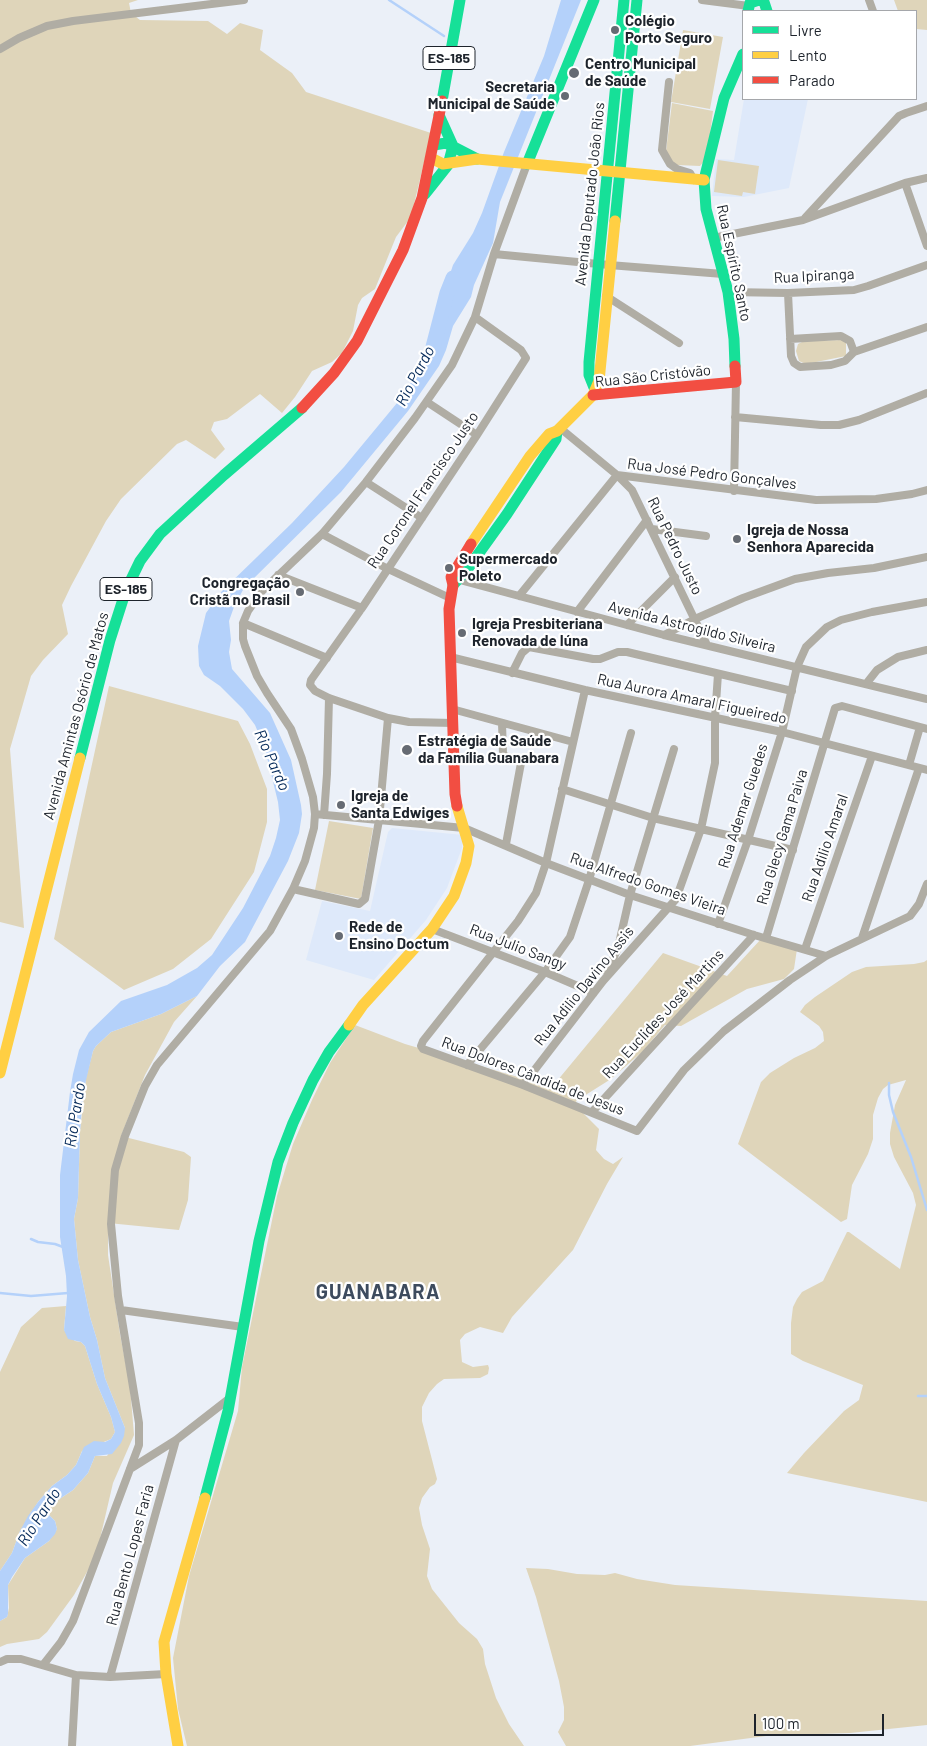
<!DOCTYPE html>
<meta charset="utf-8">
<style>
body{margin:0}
#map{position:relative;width:927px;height:1746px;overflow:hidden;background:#ebf0f8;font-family:Barlow,sans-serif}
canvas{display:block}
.legend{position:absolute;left:742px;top:10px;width:175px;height:90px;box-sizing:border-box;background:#fff;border:1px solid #a5a7ab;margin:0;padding:6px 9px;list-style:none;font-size:15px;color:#1e242c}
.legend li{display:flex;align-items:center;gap:10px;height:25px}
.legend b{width:25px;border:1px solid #a5a7ab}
.scale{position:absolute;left:754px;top:1714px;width:130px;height:22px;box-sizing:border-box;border:2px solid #1e242c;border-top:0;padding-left:6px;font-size:15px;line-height:18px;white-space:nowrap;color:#1e242c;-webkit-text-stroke:4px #fff;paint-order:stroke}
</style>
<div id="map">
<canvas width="927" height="1746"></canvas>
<ul class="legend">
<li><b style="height:6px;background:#16e098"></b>Livre</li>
<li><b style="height:6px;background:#ffcf43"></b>Lento</li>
<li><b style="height:6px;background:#f24e42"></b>Parado</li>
</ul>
<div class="scale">100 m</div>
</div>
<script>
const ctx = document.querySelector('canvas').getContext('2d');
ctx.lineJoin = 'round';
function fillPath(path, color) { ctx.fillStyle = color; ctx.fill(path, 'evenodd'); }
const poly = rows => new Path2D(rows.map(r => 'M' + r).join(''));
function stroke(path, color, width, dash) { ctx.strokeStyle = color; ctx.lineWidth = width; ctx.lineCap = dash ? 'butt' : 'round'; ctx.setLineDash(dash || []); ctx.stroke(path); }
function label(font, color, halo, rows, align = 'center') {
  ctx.font = font + ' Barlow,sans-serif'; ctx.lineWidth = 4.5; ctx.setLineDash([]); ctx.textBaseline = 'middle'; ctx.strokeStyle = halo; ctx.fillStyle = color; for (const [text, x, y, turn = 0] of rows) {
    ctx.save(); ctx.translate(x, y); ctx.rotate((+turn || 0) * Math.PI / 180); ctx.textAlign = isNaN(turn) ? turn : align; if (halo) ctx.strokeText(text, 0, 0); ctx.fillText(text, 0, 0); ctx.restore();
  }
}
const built = poly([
 [744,99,808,99,789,188,744,197,712,196,716,159,734,160],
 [392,828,463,835,462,848,447,888,426,920,374,980,306,960,322,901,370,911,388,832]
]);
const green = poly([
 [0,0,138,0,129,3,131,13,140,20,208,21,227,34,240,23,263,30,260,50,292,73,306,92,431,133,411,217,396,237,375,289,362,298,358,305,353,331,342,353,332,362,312,371,295,397,282,413,260,394,227,419,214,422,211,430,225,449,215,459,186,440,177,444,121,499,106,521,71,586,62,605,68,634,43,660,31,676,10,749,24,928,0,922],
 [894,0,927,0,927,30,916,29,916,11,898,11],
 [683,30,723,37,710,109,671,102],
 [672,103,713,111,707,158,700,166,677,165,674,164,666,151],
 [718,160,759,166,755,194,743,192,742,196,714,192],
 [842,340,846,343,846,356,806,364,799,361,796,351,798,344,804,341],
 [109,686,238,721,250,744,267,789,267,822,254,872,211,939,173,969,124,990,54,939],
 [329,821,373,828,361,899,315,890],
 [761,939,797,949,794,969,784,979,747,989,681,1026,665,1025,642,1052,611,1079,576,1101,579,1109,599,1129,596,1150,604,1159,613,1164,623,1157,607,1184,573,1250,512,1317,503,1333,480,1327,465,1334,460,1340,462,1362,473,1367,488,1365,489,1368,488,1374,480,1378,444,1379,437,1384,429,1393,422,1407,422,1421,437,1479,435,1484,430,1487,422,1498,419,1508,422,1525,430,1549,427,1576,432,1589,459,1623,477,1639,483,1649,485,1664,496,1698,509,1724,524,1746,187,1746,178,1709,173,1658,189,1576,238,1411,242,1367,277,1196,293,1144,312,1100,330,1063,355,1025,405,1044,552,1087,663,953,727,976],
 [927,960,927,1502,787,1473,804,1453,844,1411,859,1400,863,1385,803,1361,791,1354,791,1323,793,1307,797,1299,802,1292,823,1281,847,1232,849,1232,900,1269,916,1205,913,1193,894,1157,890,1144,890,1133,895,1105,906,1080,888,1085,883,1089,878,1098,873,1115,873,1139,868,1154,852,1185,847,1219,841,1222,738,1144,761,1082,770,1073,794,1058,815,1048,824,1041,823,1032,819,1026,800,1012,805,1005,815,997,852,972,866,967,914,964,924,962],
 [197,996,174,1022,145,1075,121,1136,184,1152,191,1157,188,1200,179,1230,108,1223,108,1255,120,1334,130,1387,134,1435,113,1483,96,1556,74,1595,47,1632,39,1639,7,1644,0,1647,0,1621,7,1617,9,1608,8,1585,25,1558,49,1541,57,1529,55,1521,49,1515,46,1510,49,1506,73,1490,88,1473,95,1456,107,1456,125,1428,105,1378,97,1340,90,1317,78,1260,74,1219,78,1198,80,1131,86,1078,93,1051,96,1046,111,1032,161,1014],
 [66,1306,64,1330,75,1341,81,1342,85,1346,97,1384,111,1417,115,1432,111,1439,82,1451,76,1465,67,1475,52,1486,38,1502,20,1531,12,1553,0,1571,0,1372,21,1327,42,1308],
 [526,1568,548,1569,577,1574,605,1575,615,1573,637,1579,675,1585,927,1601,927,1725,850,1733,766,1736,690,1746,566,1746,558,1732,564,1720,564,1707,559,1681,536,1597]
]);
const water = poly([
 [561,0,581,0,500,202,493,243,474,285,471,297,453,326,446,350,439,366,408,411,341,492,244,588,234,607,229,621,231,640,229,652,232,669,270,713,291,760,301,805,302,814,299,833,288,861,245,942,220,966,197,996,161,1014,111,1032,96,1046,93,1051,83,1093,80,1131,78,1198,74,1219,78,1260,90,1317,97,1340,105,1378,125,1428,124,1436,121,1443,112,1454,95,1456,88,1473,73,1490,49,1506,46,1510,49,1515,55,1521,57,1529,55,1534,49,1541,25,1558,12,1577,8,1585,8,1614,7,1617,0,1621,0,1571,12,1553,20,1531,28,1516,38,1502,52,1486,67,1475,76,1465,84,1447,94,1441,105,1442,111,1439,115,1432,111,1417,97,1384,85,1346,81,1342,68,1339,64,1330,67,1296,66,1276,60,1237,60,1175,70,1092,73,1074,79,1050,89,1032,121,1001,167,985,197,968,212,955,243,908,270,856,276,838,280,820,278,802,265,749,255,725,243,709,220,686,204,675,199,666,198,646,206,613,222,591,292,523,344,467,397,403,427,359,433,345,445,305,448,280,453,265,473,233,482,213,504,152,544,56]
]);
const stream = poly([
 [389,0,444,36],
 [526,82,532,91],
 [889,1083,889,1095,893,1112,911,1157,927,1210],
 [31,1239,38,1242,55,1244,63,1247],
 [0,1293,31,1296,68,1293],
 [918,1396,927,1396]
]);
const river = poly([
 [433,347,447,293,453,278]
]);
const street = poly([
 [702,0,749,6],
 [869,0,873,11],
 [0,49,19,38,47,26,73,21,244,0],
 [669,82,662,150,670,164,677,169,690,173,694,180],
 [905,183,927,246],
 [805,218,899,116,906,113,927,106],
 [713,238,803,220,905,183,927,178],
 [494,254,609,265,723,274],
 [728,292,788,293,854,290,868,286,927,265],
 [788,293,791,356,794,363,800,367,831,365,845,361,854,352,927,327],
 [606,296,679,343],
 [790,339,841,336,850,341,854,352],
 [427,402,477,435],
 [735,417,821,425,839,425,859,420,927,393],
 [560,428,617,475,632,490,707,645],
 [366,482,422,518],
 [734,491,736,382],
 [652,529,706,536],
 [322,534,388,569,450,598],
 [278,575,362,608],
 [456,579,664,635,927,699],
 [519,596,617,475,816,500,876,499,912,494,927,490],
 [577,612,647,520],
 [243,623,327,658],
 [627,625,675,577],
 [664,635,695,619,743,598,795,579,828,573,874,568,927,557],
 [450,657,585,690,782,732,927,770],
 [512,673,522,653,529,647,593,659,600,659,618,652,627,652,792,691],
 [866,684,877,670,898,657,927,650],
 [585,690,546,863,536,893,518,921,423,1041,421,1046,423,1049,523,1085,637,1131,684,1070,724,1031,790,980,826,956,910,916,919,904,927,884],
 [452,709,573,742],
 [453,723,409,722,388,718,329,698,315,691,310,685,311,680,362,608,477,435,526,358,521,350,475,317],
 [502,723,503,754,504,756,520,760,521,763,506,844],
 [909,765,920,727],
 [562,789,653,818,793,850],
 [315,814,464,828,546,863,630,895,754,935,826,956],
 [324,815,327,774,329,698],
 [293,889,359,904,365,899,379,820,388,718],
 [718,924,748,840,782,732,797,667,806,647,827,627,841,620,872,612,927,602],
 [432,929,545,972,594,993],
 [766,938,835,708,842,706,927,729],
 [862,938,919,768],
 [805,949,872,756],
 [607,972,618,948,630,895,674,749],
 [467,1065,545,972,570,937,589,880,631,733],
 [523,1085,603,981,676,899,701,829,715,763,715,718,718,674],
 [592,1112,754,935],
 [121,1310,243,1327],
 [130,1469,176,1440,230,1398],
 [0,1662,7,1659,21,1659,76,1675,110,1677,166,1674],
 [43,1665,61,1642,73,1621,139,1445,139,1423,118,1296,111,1224,115,1170,125,1136,145,1086,157,1065,270,931,293,889,305,861,314,828,315,814,313,797,302,759,291,729,267,693,257,676,245,646,243,639,243,623,248,611,262,591,322,534,366,482,415,418,452,365,475,317,494,254,527,164],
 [110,1677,176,1440],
 [72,1746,76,1675]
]);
const fast = poly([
 [748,11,750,3,759,0,764,2,767,11],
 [442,101,460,0],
 [434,145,446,143,477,159],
 [527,164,594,0],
 [425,194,448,165,453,146,439,115],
 [615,221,637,0],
 [735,366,734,339,728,292,706,209,704,180,724,98,743,54],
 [595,390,589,375,589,362,624,0],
 [453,585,469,567,507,514,556,439,557,431],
 [80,758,110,640,126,590,140,561,160,534,224,475,302,408],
 [205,1498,228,1411,259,1241,278,1162,293,1123,313,1080,329,1052,349,1025]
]);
const slow = poly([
 [431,158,443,164,477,159,704,180],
 [471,544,530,456,549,434,557,431,593,395,599,381,615,221],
 [349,1025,363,1005,432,929,454,896,466,863,469,846,457,806],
 [0,1073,80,758],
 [178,1746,166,1674,164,1642,205,1498]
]);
const jam = poly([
 [593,395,736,382,735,366],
 [302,408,334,373,357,341,403,250,422,198,442,101],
 [457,806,455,794,449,609,453,585,451,577,471,544]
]);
const markers = [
 [615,30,5,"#666b73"],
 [574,73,6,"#666b73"],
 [565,96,5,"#666b73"],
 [737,539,5,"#666b73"],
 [449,568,5,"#666b73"],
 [300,592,5,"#666b73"],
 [462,633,5,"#666b73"],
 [407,750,6,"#666b73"],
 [341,805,5,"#666b73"],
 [339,936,5,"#666b73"]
];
const shields = [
 [449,58,52],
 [126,589,52]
];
const shieldNames = [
 ["ES-185",449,58],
 ["ES-185",126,589]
];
const poiNames = [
 ["Colégio",625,21],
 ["Porto Seguro",625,38],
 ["Centro Municipal",585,64],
 ["de Saúde",585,81],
 ["Secretaria",555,87,"right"],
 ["Municipal de Saúde",555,104,"right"],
 ["Igreja de Nossa",747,530],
 ["Senhora Aparecida",747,547],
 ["Supermercado",459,559],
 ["Poleto",459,576],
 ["Congregação",290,583,"right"],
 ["Cristã no Brasil",290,600,"right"],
 ["Igreja Presbiteriana",472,624],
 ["Renovada de Iúna",472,641],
 ["Estratégia de Saúde",418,741],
 ["da Família Guanabara",418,758],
 ["Igreja de",351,796],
 ["Santa Edwiges",351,813],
 ["Rede de",349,927],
 ["Ensino Doctum",349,944]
];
const streetNames = [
 ["Avenida Deputado João Rios",590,194,-84],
 ["Rua Espírito Santo",734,263,78],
 ["Rua Ipiranga",814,276,-3],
 ["Rua São Cristóvão",653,376,-6],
 ["Rua José Pedro Gonçalves",712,474,7],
 ["Rua Coronel Francisco Justo",423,490,-56],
 ["Rua Pedro Justo",675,546,64],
 ["Avenida Astrogildo Silveira",692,627,14],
 ["Rua Aurora Amaral Figueiredo",692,699,12],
 ["Avenida Amintas Osório de Matos",76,716,-75],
 ["Rua Ademar Guedes",743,806,-72],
 ["Rua Glecy Gama Paiva",782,837,-73],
 ["Rua Adilio Amaral",825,848,-71],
 ["Rua Alfredo Gomes Vieira",648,884,19],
 ["Rua Julio Sangy",518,947,21],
 ["Rua Adilio Davino Assis",584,986,-51],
 ["Rua Euclides José Martins",663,1014,-47],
 ["Rua Dolores Cândida de Jesus",533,1076,21],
 ["Rua Bento Lopes Faria",130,1555,-75]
];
const waterNames = [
 ["Rio Pardo",415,376,-62],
 ["Rio Pardo",272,760,66],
 ["Rio Pardo",75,1115,-81],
 ["Rio Pardo",39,1517,-57]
];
const districtNames = [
 ["GUANABARA",378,1292]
];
fillPath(built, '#dee9fa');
fillPath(green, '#dfd5ba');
fillPath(water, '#b4d1fa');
stroke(stream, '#b4d1fa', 2.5);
stroke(river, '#b4d1fa', 15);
stroke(street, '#b0ada4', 8);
stroke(fast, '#16e098', 11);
stroke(slow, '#ffcf43', 11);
stroke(jam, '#f24e42', 11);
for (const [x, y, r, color] of markers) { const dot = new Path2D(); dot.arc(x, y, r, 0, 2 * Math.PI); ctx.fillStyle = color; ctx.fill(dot); stroke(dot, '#fff', 2); }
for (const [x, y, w] of shields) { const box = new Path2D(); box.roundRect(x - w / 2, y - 11.5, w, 23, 4); ctx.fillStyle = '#fff'; ctx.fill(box); stroke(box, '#1e242c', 1); }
label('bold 14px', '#1e242c', null, shieldNames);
label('bold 15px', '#1e242c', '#fff', poiNames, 'left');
label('15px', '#1e242c', '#fff', streetNames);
label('italic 16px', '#042959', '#fff', waterNames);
ctx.letterSpacing = '1px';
label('bold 20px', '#3d4b5e', '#fff', districtNames);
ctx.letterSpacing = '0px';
</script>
